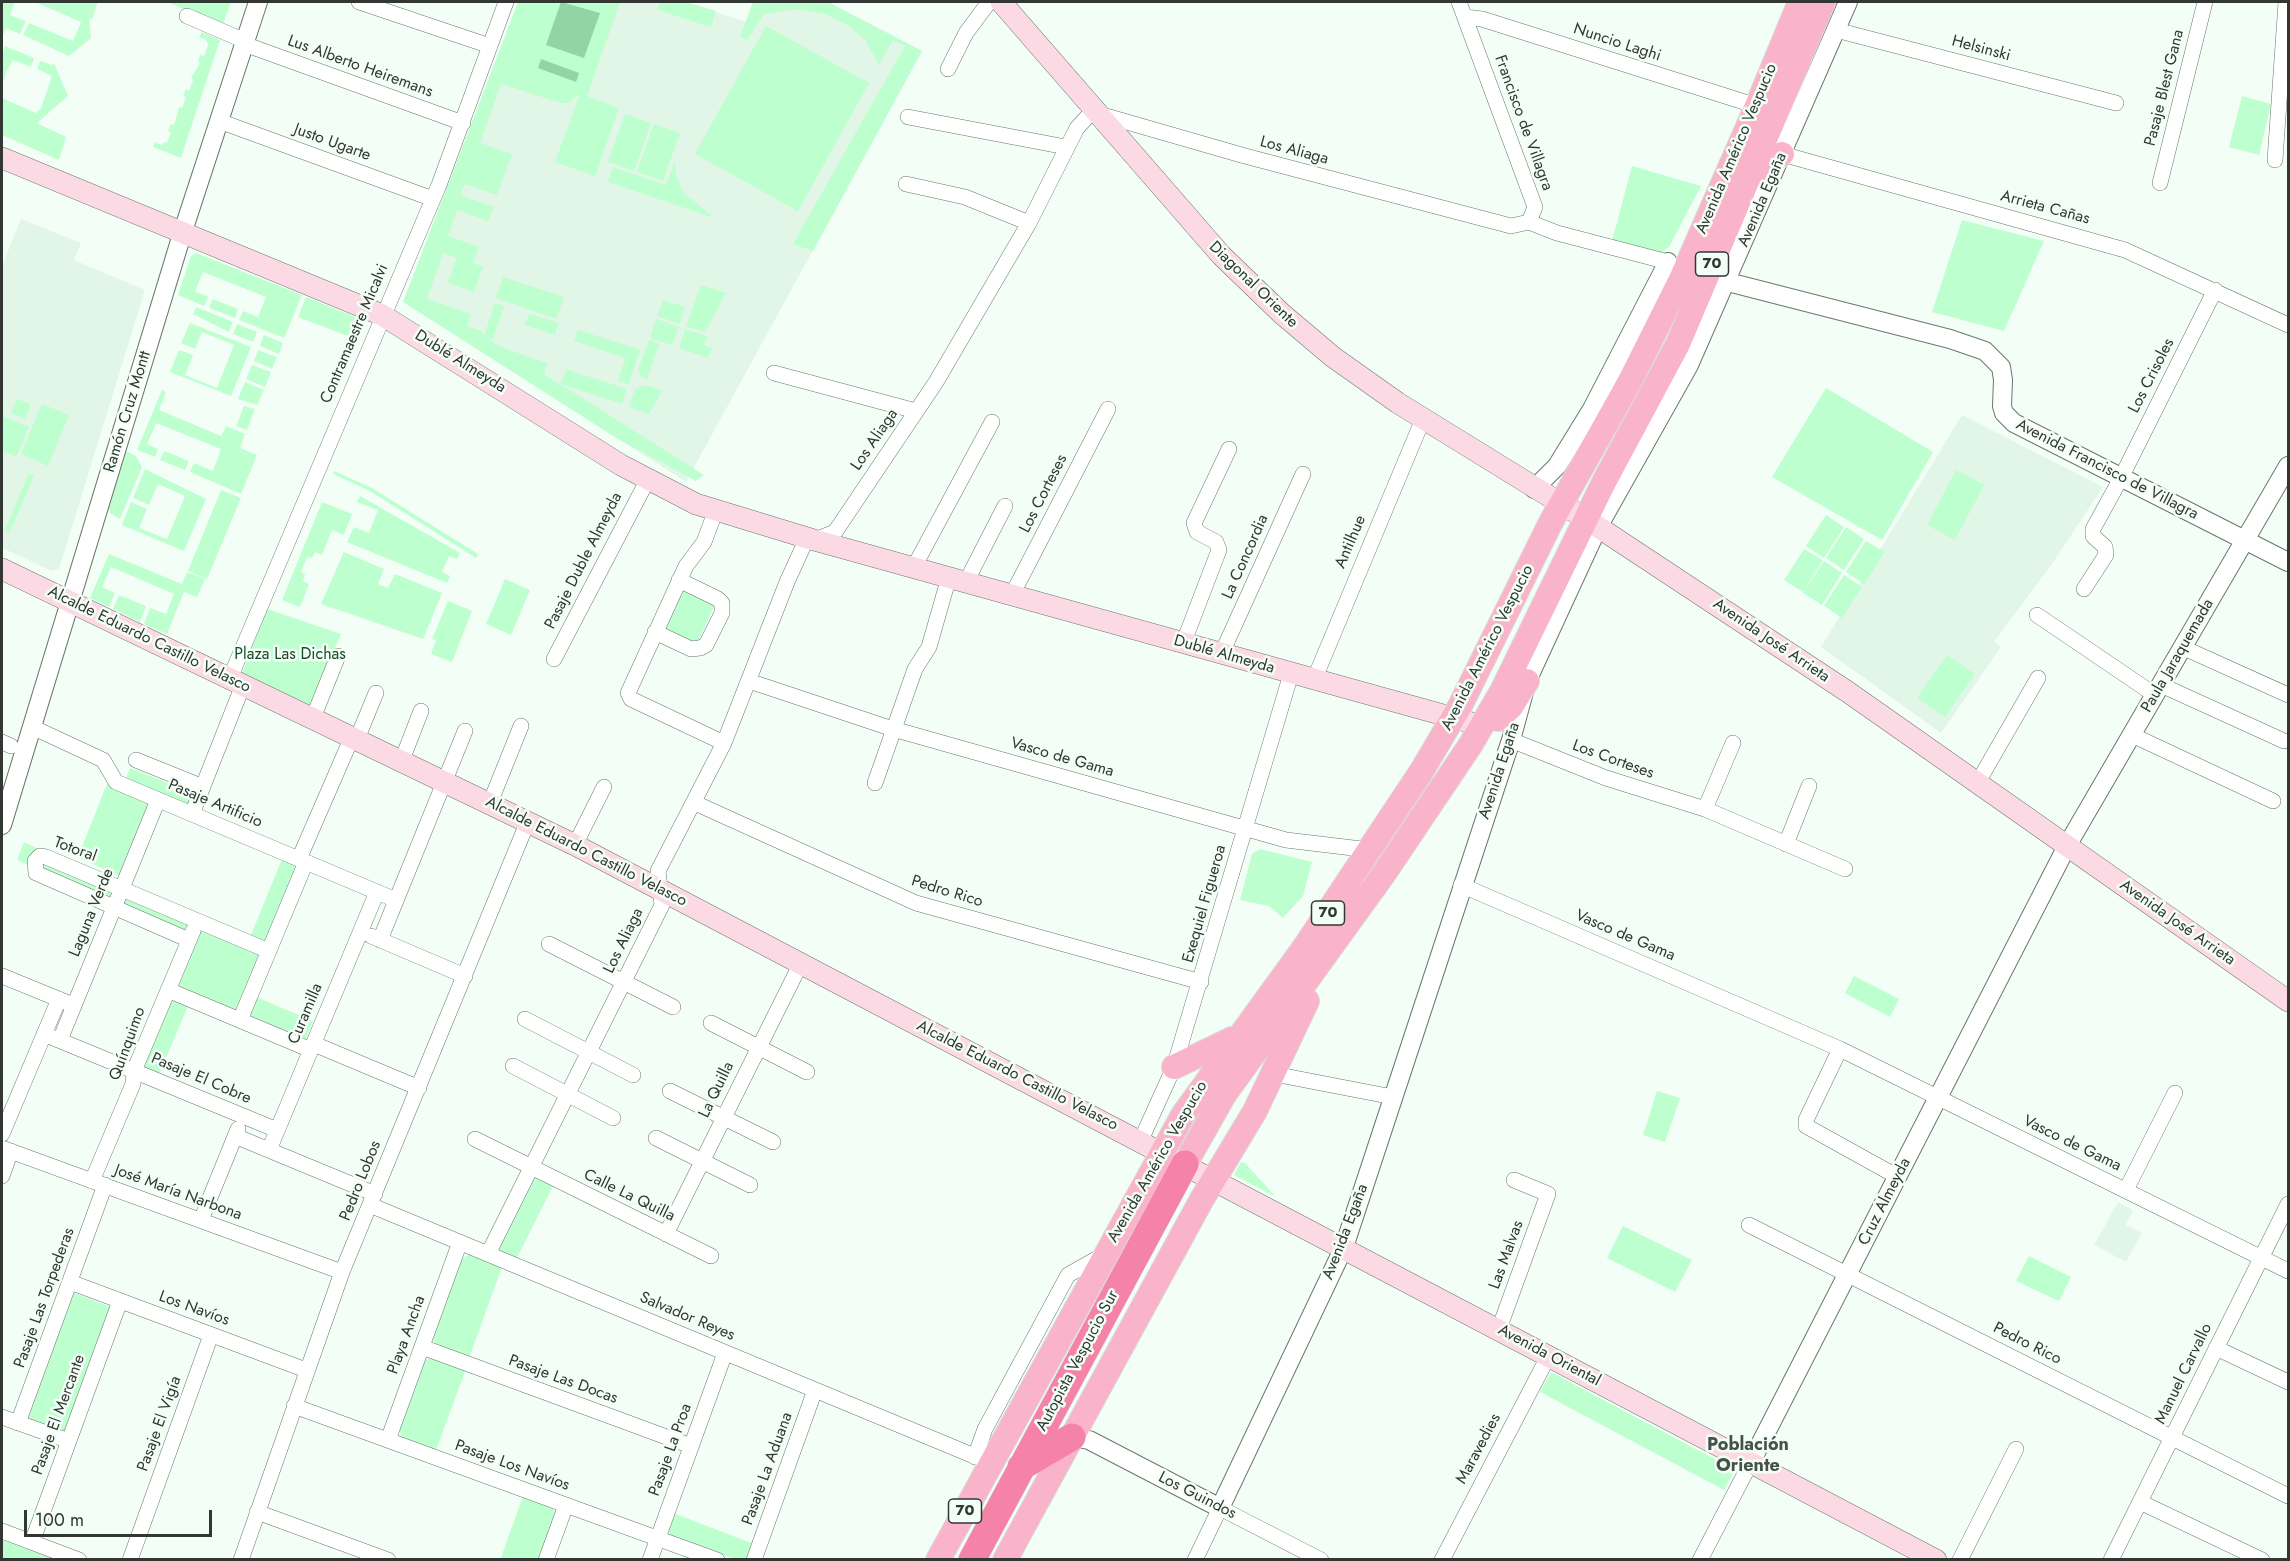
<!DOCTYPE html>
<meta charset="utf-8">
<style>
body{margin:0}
#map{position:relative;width:2290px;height:1561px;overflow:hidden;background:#f3fff6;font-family:Jost,sans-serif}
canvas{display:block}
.frame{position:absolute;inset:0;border:3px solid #323733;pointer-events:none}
.scale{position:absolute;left:24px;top:1510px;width:188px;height:27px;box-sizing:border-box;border:3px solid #323733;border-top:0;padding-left:8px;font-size:18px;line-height:21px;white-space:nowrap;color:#323733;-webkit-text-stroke:4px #f3fff6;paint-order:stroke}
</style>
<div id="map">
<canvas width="2290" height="1561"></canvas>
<div class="frame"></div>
<div class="scale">100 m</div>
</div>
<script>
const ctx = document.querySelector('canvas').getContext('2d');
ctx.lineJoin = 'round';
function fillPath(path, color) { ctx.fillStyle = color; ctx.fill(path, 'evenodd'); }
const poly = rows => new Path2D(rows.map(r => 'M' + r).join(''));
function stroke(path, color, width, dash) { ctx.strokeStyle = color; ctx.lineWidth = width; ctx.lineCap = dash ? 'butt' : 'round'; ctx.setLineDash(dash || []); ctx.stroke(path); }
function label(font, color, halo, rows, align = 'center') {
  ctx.font = font + ' Jost,sans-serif'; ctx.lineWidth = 5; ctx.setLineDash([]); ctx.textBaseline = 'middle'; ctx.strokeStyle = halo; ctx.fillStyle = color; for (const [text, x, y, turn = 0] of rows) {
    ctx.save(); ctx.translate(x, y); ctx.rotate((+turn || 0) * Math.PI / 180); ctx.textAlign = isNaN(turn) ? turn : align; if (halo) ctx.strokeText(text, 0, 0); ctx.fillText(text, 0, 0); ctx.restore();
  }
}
const built = poly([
 [524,2,686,2,746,22,753,2,828,2,922,51,686,482,406,303],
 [21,219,81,243,74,260,145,290,59,569,52,571,2,548,2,266],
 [1962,415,2103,487,2054,561,1994,642,2001,647,1941,733,1821,647],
 [2118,1202,2133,1210,2126,1225,2142,1233,2126,1262,2094,1245]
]);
const green = poly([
 [2,2,15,2,10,15,26,21,20,34,6,28,2,38],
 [35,2,98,2,92,19,89,18,91,38,69,56,23,35,29,23,73,41,81,22],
 [168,2,231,2,222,27],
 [518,2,620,2,587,96,619,108,595,176,555,162,580,94,568,103,561,103,501,84,480,143,512,154,497,195,465,184,460,195,494,207,488,221,457,210,448,236,479,247,473,263,483,267,474,292,448,283,457,258,443,253,427,299,471,314,467,326,482,331,484,336,495,303,504,306,493,339,486,338,501,347,547,363,544,374,704,475,696,481,618,439,403,302],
 [660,2,686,2,716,11,711,27,657,10],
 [753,2,828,2,922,51,813,251,793,244,905,46,893,40,879,64,865,40,849,26,825,14,797,9,764,14,747,40,740,37],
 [766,26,869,83,798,211,695,154],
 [202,32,220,40,181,158,153,147,155,142,162,145,164,142,167,143,171,132,168,131,171,124,174,125,179,107,182,108,186,97,183,96,186,89,189,91,193,80,191,78,200,63,198,61,200,55,204,56,208,45,206,40,199,37],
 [5,46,34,58,31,67,13,60,6,72,4,83,2,54],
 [40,61,52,65,54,63,68,96,37,123,66,137,59,160,2,135,2,98,36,113,41,108,52,76,37,69],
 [2242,96,2271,104,2259,155,2229,147],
 [625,114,651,123,634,171,608,162],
 [654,124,680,133,663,181,637,172],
 [675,161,676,176,683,192,714,218,608,182,613,167,666,185],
 [1632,166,1701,186,1669,247,1661,253,1612,241],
 [1962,220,2044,241,2004,331,1932,312],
 [196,253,302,295,284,338,239,320,243,311,258,317,266,297,203,272,195,291,208,297,204,306,178,295,191,256],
 [503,277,564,297,556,319,496,298],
 [701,285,726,293,705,332,686,326],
 [306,297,355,317,348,336,298,317],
 [213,299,238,309,235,318,209,308],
 [663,300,685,307,680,324,657,316],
 [196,307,233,322,229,332,193,314],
 [529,314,559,323,555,335,525,325],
 [656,319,679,327,672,345,650,338],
 [190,323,251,347,231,396,170,372,179,350,193,355,185,375,217,388,234,345,202,332,195,349,181,343],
 [237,324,257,332,253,342,233,334],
 [685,329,708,337,704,345,712,349,708,358,679,348],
 [578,330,640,350,629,384,618,381,625,358,574,341],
 [264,335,283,343,279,354,260,346],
 [649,340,659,344,647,379,640,376,638,370],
 [258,350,277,357,272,369,254,361],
 [252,365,271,372,265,387,246,379],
 [566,369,627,389,622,404,561,384],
 [245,382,264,390,257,405,238,399],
 [646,385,662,391,649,414,629,407,635,389],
 [1826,388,1933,452,1882,540,1772,477],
 [162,390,166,392,159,410,221,436,226,426,245,434,240,448,257,455,241,494,190,472,194,463,213,471,221,449,156,423,147,444,158,449,155,457,137,450],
 [17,399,31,405,25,419,11,413],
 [42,404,69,415,48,466,21,454],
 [244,406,255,409,247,430,236,426],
 [2,416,29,427,16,457,2,451],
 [126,451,136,456,142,467,120,519,110,513,109,508],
 [164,451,189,461,185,470,160,460],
 [145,469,206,499,184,551,122,525,131,502,147,509,139,528,167,539,185,496,158,484,149,505,133,498],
 [1956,470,1984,485,1955,540,1927,525],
 [334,471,372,488,478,554,476,558,370,491,333,474],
 [29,473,34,475,10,532,5,530],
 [221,490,241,498,207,579,188,571],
 [360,496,460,553,457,559,449,556,442,572,450,576,447,583,347,542,354,527,369,533,378,510,357,502],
 [322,502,352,514,344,535,332,530,322,555,315,552,312,558,307,557,301,572,305,574,303,581,309,584,300,607,282,600],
 [1826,515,1844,527,1824,558,1806,546],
 [1846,527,1864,539,1844,570,1826,558],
 [1866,541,1885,552,1864,584,1846,572],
 [1804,549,1823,560,1803,592,1784,580],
 [344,552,384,569,378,584,388,588,395,574,442,593,423,639,321,604],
 [109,554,182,584,187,572,205,579,197,597,184,592,167,634,144,624,150,608,166,614,174,594,111,567,102,587,115,593,109,607,90,598],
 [1824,561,1842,573,1822,605,1803,593],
 [1844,575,1862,587,1842,618,1824,606],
 [505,579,530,590,511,635,486,624],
 [684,588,716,602,697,644,665,630],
 [119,595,146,606,140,622,113,609],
 [448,601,472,611,452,662,431,654,436,640,432,639],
 [267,609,341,634,311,706,242,673],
 [1947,655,1975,674,1945,717,1917,698],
 [130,768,196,794,189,812,124,783],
 [107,784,153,803,123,878,78,857],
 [24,842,118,888,113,902,17,860],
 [1260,849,1312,862,1303,896,1283,918,1269,906,1240,900,1252,854],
 [282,859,298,865,267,942,251,935],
 [127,886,193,915,185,932,120,906],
 [199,922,264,951,238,1016,172,988],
 [1854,976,1899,999,1890,1017,1845,993],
 [170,996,189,1004,159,1074,140,1067],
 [256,997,313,1021,305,1041,248,1017],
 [1657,1091,1680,1098,1665,1142,1643,1135],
 [1241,1162,1245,1163,1276,1197,1234,1175],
 [533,1177,553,1186,516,1260,497,1250],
 [1623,1226,1692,1260,1675,1292,1607,1258],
 [470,1254,502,1267,469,1358,436,1345,432,1337,461,1259],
 [2029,1256,2071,1277,2059,1301,2016,1281],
 [72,1292,111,1307,65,1434,25,1420],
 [433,1357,466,1369,436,1450,402,1439,399,1429,423,1361],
 [1551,1372,1735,1470,1724,1490,1540,1392],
 [523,1496,553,1508,556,1516,541,1559,500,1560],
 [673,1513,754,1544,749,1559,735,1559,672,1538,667,1529],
 [2,1540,58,1559,2,1559]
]);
const water = poly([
 [561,2,600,13,584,58,546,45],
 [541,59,579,73,576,82,538,68]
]);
const minor = poly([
 [359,2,490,46],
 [1459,2,1535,207,1529,222],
 [187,16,245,41],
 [1465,17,1482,19,1757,106],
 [1836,30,2116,103],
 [244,44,463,123],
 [948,69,966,33,989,2],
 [908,117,1066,147],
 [219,121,433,199],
 [1782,154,2125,250,2288,325],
 [2275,160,2286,2],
 [2160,183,2205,2],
 [906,184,965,197,1029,223],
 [1529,222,1557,233,1668,262],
 [774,373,916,411],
 [716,510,704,542,686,566,628,693,631,699,724,743],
 [815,540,835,532,936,382,1029,223,1077,128,1088,116,1099,114,1245,156,1511,226,1529,222],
 [914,567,992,422],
 [966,582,1005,506],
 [2084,589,2106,555,2105,547,2093,536,2093,529,2121,478,2215,290],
 [1012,595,1108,409],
 [2037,615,2155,695],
 [655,632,691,649,700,648,706,645,722,613,722,603,718,599,679,580],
 [1183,644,1219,550,1216,542,1197,532,1194,523,1229,449],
 [2184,648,2288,695],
 [1221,655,1303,474],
 [554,659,647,481],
 [230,678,439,185,506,2],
 [1314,680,1423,419],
 [749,681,893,729,1286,840,1370,850],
 [2161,685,2284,741],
 [313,718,338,656],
 [32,727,103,760,116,782,396,900],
 [2132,735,2273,801],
 [357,739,376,693],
 [1511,740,1606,778,1705,809,1845,869],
 [2,742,11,746],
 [136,760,203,787],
 [402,760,421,711],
 [1978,782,2038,678],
 [875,783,915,669,929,647,949,577],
 [490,803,521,726],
 [695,803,916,903,1201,982],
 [1705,809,1733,743],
 [192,814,243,685],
 [1786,844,1809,786],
 [575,845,604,787],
 [299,859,352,737],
 [1461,885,1840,1049,2288,1271],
 [371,936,465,976],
 [189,940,36,873,35,861,40,856,46,857,269,951],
 [380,940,465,731],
 [549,944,673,1007],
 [2,976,68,1003],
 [168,990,311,1050],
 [525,1019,633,1075],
 [240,1020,306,862],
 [711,1023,807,1072],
 [44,1034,277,1130],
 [60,1040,158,800],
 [314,1044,419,1088],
 [1840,1049,1806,1120,1806,1126,1898,1177],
 [513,1066,613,1118],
 [1274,1074,1393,1097],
 [670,1091,773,1142],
 [2,1134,59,999],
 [235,1136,375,1194],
 [656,1138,750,1185],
 [475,1139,711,1256],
 [1141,1140,1174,1067,1291,674],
 [2,1148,342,1272],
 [269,1150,377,892],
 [2,1176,11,1151],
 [92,1181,133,1084,134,1071,193,931],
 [2126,1190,2175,1093],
 [370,1205,991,1463],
 [201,1220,238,1129],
 [1749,1225,2288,1496],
 [666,1234,801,963],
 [488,1254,662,905,658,871,724,743,787,582,807,538],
 [70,1282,306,1370],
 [1499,1329,1548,1194,1514,1180],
 [422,1347,691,1446],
 [2216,1348,2288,1382],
 [294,1406,717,1560],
 [2,1417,69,1441],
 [18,1423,105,1185],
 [388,1440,460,1242],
 [975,1457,985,1429,1068,1275,1105,1254],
 [2140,1502,2262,1560],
 [257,1512,388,1560],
 [2,1531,79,1560],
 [32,1542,120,1301],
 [130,1560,211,1335],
 [241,1560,342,1272,528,821],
 [546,1560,566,1505],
 [650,1560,725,1353],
 [754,1560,815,1390],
 [1195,1560,1220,1508,1321,1560],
 [1442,1560,1549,1355],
 [1700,1560,1751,1462],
 [1960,1560,2016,1449],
 [2111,1560,2288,1204]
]);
const tertiary = poly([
 [1728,282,1950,339,1985,351,2001,367,2003,380,2002,406,2004,413,2014,423,2288,562],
 [1534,489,1557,466,1592,409,1668,262],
 [2,825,183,231,258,2],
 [1072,1437,1089,1440,1220,1508,1344,1247,1511,740,1527,681,1598,527,1689,365,1848,2],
 [1751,1462,2068,844,2288,466]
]);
const secondary = poly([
 [1001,2,1221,255,1281,313,1333,357,1398,403,1586,519,1848,692,2288,1001],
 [2,158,382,315,621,465,696,504,814,540,1483,726],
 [2,569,575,845,1936,1560]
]);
const primary = poly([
 [1749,177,1782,154],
 [1498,719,1511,707,1527,681],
 [1174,1067,1232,1039],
 [1185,1164,1224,1095,1383,875,1471,744,1502,691,1603,484,1678,344,1823,2],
 [938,1560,1183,1115,1304,948,1421,772,1460,706,1551,522,1630,381,1682,277,1757,106,1800,2],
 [1005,1560,1202,1199,1255,1111,1307,1001]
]);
const motorway = poly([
 [1021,1467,1072,1437],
 [972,1560,1185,1164]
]);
const shields = [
 [1712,264,33],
 [1328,913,33],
 [965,1511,33]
];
const shieldNames = [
 ["70",1712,264],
 ["70",1328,913],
 ["70",965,1511]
];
const streetNames = [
 ["Nuncio Laghi",1617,43,18],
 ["Helsinski",1981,49,15],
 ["Lus Alberto Heiremans",360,67,20],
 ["Pasaje Blest Gana",2165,88,-76],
 ["Francisco de Villagra",1523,123,70],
 ["Justo Ugarte",332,143,20],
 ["Avenida Américo Vespucio",1737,149,-67],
 ["Los Aliaga",1294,151,15],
 ["Avenida Egaña",1763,200,-67],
 ["Arrieta Cañas",2045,208,15],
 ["Diagonal Oriente",1253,285,44],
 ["Contramaestre Micalvi",355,334,-67],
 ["Dublé Almeyda",460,362,32],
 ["Los Crisoles",2152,376,-63],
 ["Ramón Cruz Montt",128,412,-73],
 ["Los Aliaga",875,440,-56],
 ["Avenida Francisco de Villagra",2107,470,27],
 ["Los Corteses",1044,494,-63],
 ["Antilhue",1351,542,-67],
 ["La Concordia",1246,557,-66],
 ["Pasaje Duble Almeyda",584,561,-63],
 ["Alcalde Eduardo Castillo Velasco",149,640,26],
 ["Avenida José Arrieta",1771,641,34],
 ["Avenida Américo Vespucio",1488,648,-63],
 ["Dublé Almeyda",1224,655,16],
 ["Paula Jaraquemada",2178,656,-60],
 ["Vasco de Gama",1062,758,16],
 ["Los Corteses",1613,760,20],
 ["Avenida Egaña",1500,771,-72],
 ["Pasaje Artificio",215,804,23],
 ["Totoral",75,850,20],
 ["Alcalde Eduardo Castillo Velasco",586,852,27],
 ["Pedro Rico",947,892,17],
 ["Exequiel Figueroa",1205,904,-74],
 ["Laguna Verde",92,913,-68],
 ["Avenida José Arrieta",2177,923,35],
 ["Vasco de Gama",1625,936,23],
 ["Los Aliaga",624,941,-64],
 ["Curamilla",306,1014,-67],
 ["Quínquimo",128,1044,-70],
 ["Alcalde Eduardo Castillo Velasco",1017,1076,27],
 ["Pasaje El Cobre",201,1079,23],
 ["La Quilla",717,1090,-64],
 ["Vasco de Gama",2072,1144,26],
 ["Avenida Américo Vespucio",1158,1162,-60],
 ["Pedro Lobos",361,1181,-68],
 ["José María Narbona",178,1193,20],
 ["Calle La Quilla",629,1196,26],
 ["Cruz Almeyda",1885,1202,-63],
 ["Avenida Egaña",1346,1232,-69],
 ["Las Malvas",1507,1255,-70],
 ["Pasaje Las Torpederas",45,1298,-70],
 ["Los Navíos",194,1309,20],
 ["Salvador Reyes",687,1317,23],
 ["Playa Ancha",407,1335,-70],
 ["Pedro Rico",2027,1344,27],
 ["Avenida Oriental",1549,1356,28],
 ["Autopista Vespucio Sur",1078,1361,-62],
 ["Manuel Carvallo",2184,1374,-64],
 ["Pasaje Las Docas",563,1380,20],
 ["Pasaje El Mercante",59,1415,-70],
 ["Pasaje El Vigía",160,1424,-70],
 ["Maravedies",1479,1449,-62],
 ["Pasaje La Proa",671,1450,-70],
 ["Pasaje Los Navíos",512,1466,20],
 ["Pasaje La Aduana",768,1469,-70],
 ["Los Guindos",1197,1496,27]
];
const parkNames = [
 ["Plaza Las Dichas",290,655]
];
const neighbourhoodNames = [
 ["Población",1748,1446],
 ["Oriente",1748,1467]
];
fillPath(built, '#e1f6e6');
fillPath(green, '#bdffcf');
fillPath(water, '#93d4a5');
stroke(minor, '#6b776d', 16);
stroke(tertiary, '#6b776d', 20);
stroke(secondary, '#6b776d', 22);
stroke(primary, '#dadbda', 26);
stroke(motorway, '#dadbda', 28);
stroke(minor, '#fff', 15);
stroke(tertiary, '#fff', 18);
stroke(secondary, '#fcdae5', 21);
stroke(primary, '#f9b4cb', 24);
stroke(motorway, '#f582a8', 27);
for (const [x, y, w] of shields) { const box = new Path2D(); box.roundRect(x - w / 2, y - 12, w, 24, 4.5); ctx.fillStyle = '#f3fff6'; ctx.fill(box); stroke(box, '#323733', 1.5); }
label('bold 15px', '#323733', null, shieldNames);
label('16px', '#323733', '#f3fff6', streetNames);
label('16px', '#18482a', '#f3fff6', parkNames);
label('bold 18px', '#465249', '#f3fff6', neighbourhoodNames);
</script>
